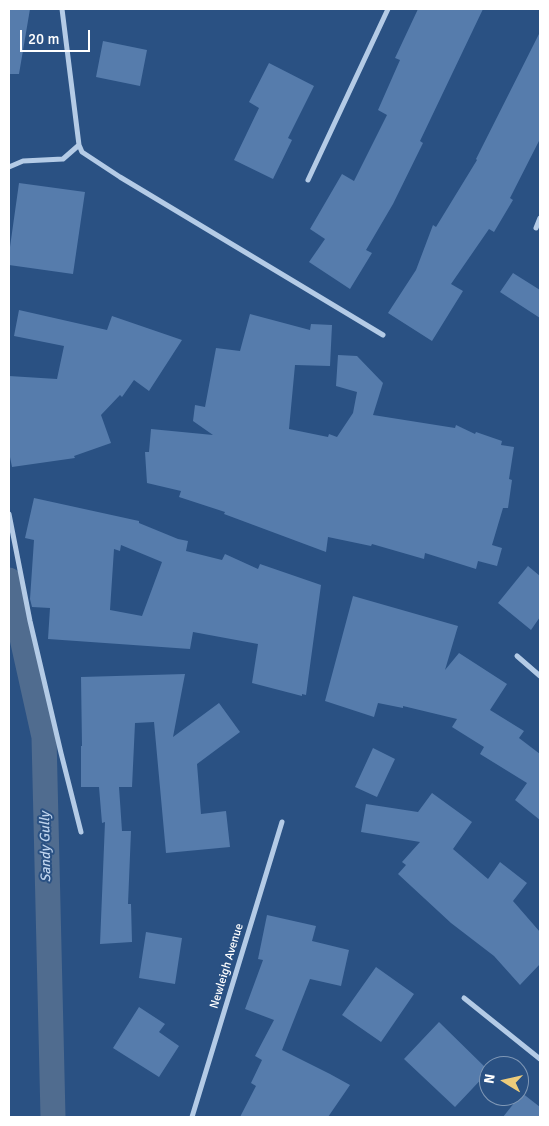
<!DOCTYPE html>
<style>
body{margin:0}
#map{position:relative;width:549px;height:1126px;overflow:hidden;background:#2a5183;font-family:Signika,sans-serif}
canvas{display:block}
.frame{position:absolute;inset:0;border:10px solid #fff;pointer-events:none}
.north{position:absolute;left:479px;top:1056px;width:50px;height:50px;box-sizing:border-box;background:#2a5183;border:1px solid #7f97b5;border-radius:50%;rotate:279deg;font-size:14px;font-weight:700;line-height:20px;text-align:center;color:#fff}
.north::after{content:'';display:block;margin:auto;width:18px;height:22px;background:#edcc7b;clip-path:polygon(50% 0,100% 100%,50% 72%,0 100%)}
.scale{position:absolute;left:20px;top:30px;width:70px;height:22px;box-sizing:border-box;border:2px solid #fff;border-top:0;padding-left:6px;font-size:15px;line-height:18px;white-space:nowrap;color:#fff;-webkit-text-stroke:4px #2a5183;paint-order:stroke}
</style>
<div id="map">
<canvas width="549" height="1126"></canvas>
<div class="frame"></div>
<div class="north">N</div>
<div class="scale">20 m</div>
</div>
<script>
const ctx = document.querySelector('canvas').getContext('2d');
ctx.lineJoin = 'round';
const poly = rows => new Path2D(rows.map(r => 'M' + r).join(''));
function stroke(path, color, width, dash) { ctx.strokeStyle = color; ctx.lineWidth = width; ctx.lineCap = dash ? 'butt' : 'round'; ctx.setLineDash(dash || []); ctx.stroke(path); }
function fillPath(path, color) { ctx.fillStyle = color; ctx.fill(path, 'evenodd'); }
function label(font, color, halo, rows, align = 'center') {
  ctx.font = font + ' Signika,sans-serif'; ctx.lineWidth = 4; ctx.setLineDash([]); ctx.textBaseline = 'middle'; ctx.strokeStyle = halo; ctx.fillStyle = color; for (const [text, x, y, turn = 0] of rows) {
    ctx.save(); ctx.translate(x, y); ctx.rotate((+turn || 0) * Math.PI / 180); ctx.textAlign = isNaN(turn) ? turn : align; if (halo) ctx.strokeText(text, 0, 0); ctx.fillText(text, 0, 0); ctx.restore();
  }
}
const canal = poly([
 [9,580,44,737,53,1117]
]);
const building = poly([
 [9,9,30,9,19,74,9,74],
 [418,9,483,9,420,141,423,143,393,204,366,250,372,253,350,289,309,262,325,239,310,229,342,174,354,181,387,115,378,110,400,60,395,58],
 [540,32,540,139,510,198,513,200,494,232,489,229,451,284,463,291,432,341,388,313,416,270,433,225,436,227,477,160,476,159],
 [103,41,147,50,140,86,96,77],
 [269,63,314,86,288,138,292,140,273,179,234,160,259,108,249,102],
 [19,183,85,192,73,274,9,265,9,254],
 [513,273,540,290,540,318,500,292],
 [19,310,107,330,112,316,182,340,149,391,134,380,122,397,120,395,101,415,111,443,74,456,75,458,12,467,9,452,9,376,57,379,64,346,14,336],
 [250,314,310,330,311,324,332,325,330,366,295,365,289,429,328,437,329,434,337,437,353,413,357,392,336,386,338,355,357,356,383,383,373,415,455,428,456,425,475,434,476,432,502,441,501,445,514,447,509,479,512,480,508,508,503,508,492,545,502,548,497,566,478,561,476,569,425,553,424,559,372,544,371,546,328,537,326,552,224,514,225,512,179,497,181,491,147,483,145,452,149,452,151,429,213,435,193,421,195,405,205,407,216,348,240,351],
 [34,498,139,521,139,523,178,539,188,541,186,551,222,560,225,554,258,569,260,564,321,585,306,695,302,694,302,696,252,683,258,644,193,632,190,649,48,639,50,608,32,607,30,599,34,540,25,538],
 [121,545,162,562,142,616,110,610,114,549,120,551],
 [528,566,540,576,540,617,531,630,498,603],
 [353,596,458,626,445,670,459,653,507,684,490,710,524,731,519,738,540,754,540,820,515,800,527,783,480,754,484,747,452,727,457,719,403,706,403,708,378,703,374,717,325,701],
 [185,674,173,737,219,703,240,732,197,764,201,814,226,811,230,847,166,853,154,722,135,723,132,787,119,787,122,831,131,831,128,904,131,904,132,942,100,944,105,822,102,823,99,787,81,787,81,746,82,746,81,677],
 [373,748,395,759,377,797,355,787],
 [432,793,472,822,453,849,488,879,500,862,527,883,513,901,540,932,540,964,520,985,494,956,451,923,398,874,406,865,402,862,420,842,361,832,366,804,418,812],
 [267,915,316,926,312,941,349,950,341,986,310,979,282,1050,330,1074,350,1085,328,1117,240,1117,256,1086,251,1083,262,1060,255,1056,274,1020,245,1009,263,960,258,959],
 [146,932,182,938,175,984,139,978],
 [376,967,414,994,381,1042,342,1015],
 [139,1007,165,1024,159,1032,179,1046,159,1077,113,1048],
 [439,1022,489,1071,455,1107,404,1059],
 [522,1093,540,1107,540,1117,503,1117]
]);
const minor = poly([
 [62,9,79,145,82,152,120,177,383,335],
 [9,167,23,161,63,159,79,145],
 [308,180,388,9],
 [536,228,540,218],
 [9,514,30,621,61,753,81,832],
 [517,656,540,676],
 [464,998,540,1059],
 [192,1117,282,822]
]);
const streetNames = [
 ["Newleigh Avenue",227,966,-73]
];
const waterNames = [
 ["Sandy Gully",46,847,-91]
];
stroke(canal, '#506c8f', 25);
fillPath(building, '#567cac');
stroke(minor, '#b4cbe6', 5);
label('12px', '#fff', '#2a5183', streetNames);
label('italic 14px', '#bfd4ee', '#2a5183', waterNames);
</script>
